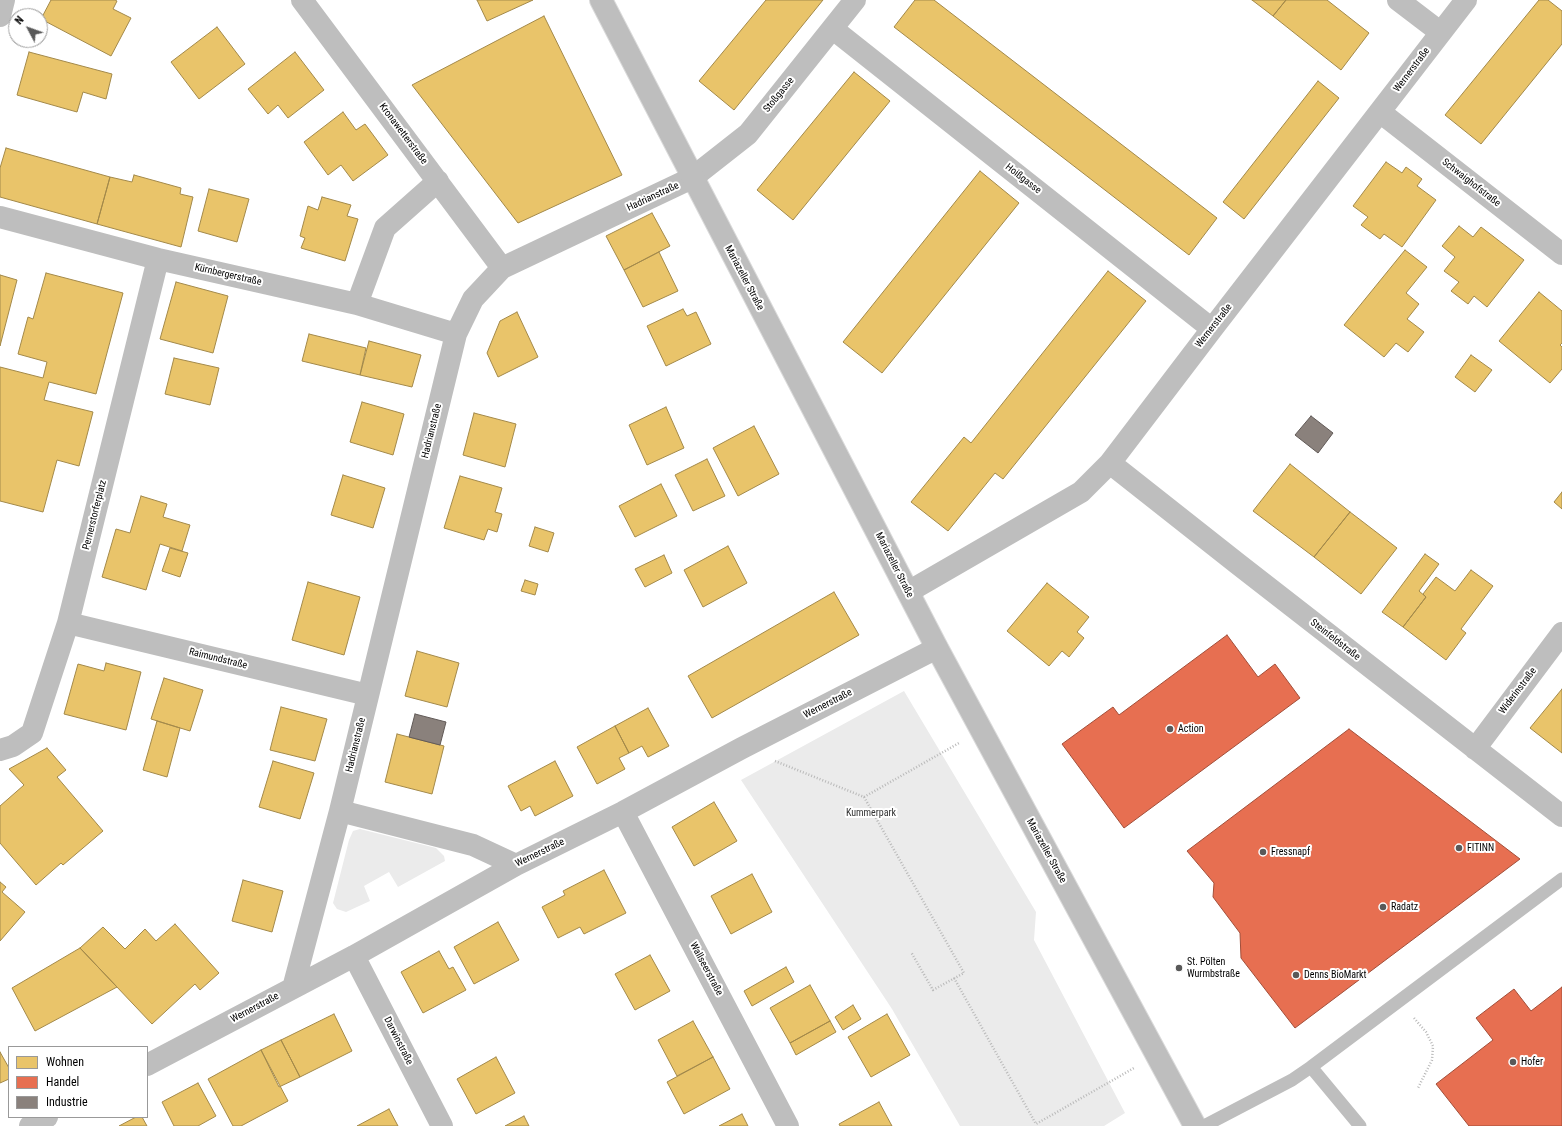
<!DOCTYPE html>
<meta charset="utf-8">
<style>
body{margin:0}
#map{position:relative;width:1562px;height:1126px;overflow:hidden;background:#fff;font-family:"Roboto Condensed",sans-serif}
canvas{display:block}
.legend{position:absolute;left:8px;top:1046px;width:140px;height:72px;box-sizing:border-box;background:#fff;border:1px solid #999;margin:0;padding:5px 7px;list-style:none;font-size:12px;color:#000}
.legend li{display:flex;align-items:center;gap:8px;height:20px}
.legend b{width:20px;border:1px solid #999}
.north{position:absolute;left:8px;top:8px;width:40px;height:40px;box-sizing:border-box;background:#fff;border:1px solid #999;border-radius:50%;rotate:311deg;font-size:11px;font-weight:700;line-height:16px;text-align:center;color:#000}
.north::after{content:'';display:block;margin:auto;width:14px;height:18px;background:#595959;clip-path:polygon(50% 0,100% 100%,50% 72%,0 100%)}
</style>
<div id="map">
<canvas width="1562" height="1126"></canvas>
<ul class="legend">
<li><b style="height:11px;background:#e9c46a"></b>Wohnen</li>
<li><b style="height:11px;background:#e76f51"></b>Handel</li>
<li><b style="height:11px;background:#8a817c"></b>Industrie</li>
</ul>
<div class="north">N</div>
</div>
<script>
const ctx = document.querySelector('canvas').getContext('2d');
ctx.lineJoin = 'round';
function fillPath(path, color) { ctx.fillStyle = color; ctx.fill(path, 'evenodd'); }
const poly = rows => new Path2D(rows.map(r => 'M' + r).join(''));
function stroke(path, color, width, dash) { ctx.strokeStyle = color; ctx.lineWidth = width; ctx.lineCap = dash ? 'butt' : 'round'; ctx.setLineDash(dash || []); ctx.stroke(path); }
function label(font, color, halo, rows, align = 'center') {
  ctx.font = font + ' "Roboto Condensed",sans-serif'; ctx.lineWidth = 4; ctx.setLineDash([]); ctx.textBaseline = 'middle'; ctx.strokeStyle = halo; ctx.fillStyle = color; for (const [text, x, y, turn = 0] of rows) {
    ctx.save(); ctx.translate(x, y); ctx.rotate((+turn || 0) * Math.PI / 180); ctx.textAlign = isNaN(turn) ? turn : align; if (halo) ctx.strokeText(text, 0, 0); ctx.fillText(text, 0, 0); ctx.restore();
  }
}
const green = poly([
 [904,691,1036,912,1034,940,1125,1113,1104,1126,960,1126,892,1009,741,780],
 [360,829,436,848,444,856,445,861,398,887,389,872,364,886,370,901,346,912,337,909,333,903,349,840,353,831]
]);
const homes = poly([
 [51,0,115,0,117,1,113,9,131,18,111,56,41,19,51,0],
 [477,0,533,0,487,21,477,0],
 [766,0,823,0,734,110,699,81,766,0],
 [915,0,934,0,1217,218,1189,255,894,27,915,0],
 [1252,0,1286,0,1273,16,1252,0],
 [1286,0,1327,0,1369,33,1341,70,1273,16,1286,0],
 [1539,0,1548,0,1562,11,1562,44,1481,144,1445,115,1539,0],
 [544,16,622,175,518,223,412,85,544,16],
 [217,27,245,64,199,99,171,62,217,27],
 [29,52,112,74,106,99,83,92,77,112,17,95,29,52],
 [295,52,324,90,288,118,278,105,268,114,248,89,295,52],
 [854,72,890,101,793,220,757,190,854,72],
 [1318,81,1339,98,1244,219,1223,202,1318,81],
 [343,112,356,130,365,124,388,155,353,181,341,165,328,175,304,142,343,112],
 [6,148,110,177,97,224,0,197,0,168,6,148],
 [1386,162,1402,173,1406,167,1422,179,1417,186,1436,200,1402,247,1384,234,1380,239,1361,225,1368,217,1353,206,1386,162],
 [980,171,1019,203,882,373,843,342,980,171],
 [134,175,181,188,180,194,193,197,181,247,97,224,110,177,132,182,134,175],
 [209,189,249,199,237,242,198,231,209,189],
 [322,197,351,205,347,216,358,219,345,261,301,248,305,238,300,236,308,206,318,210,322,197],
 [652,213,670,246,624,270,606,236,652,213],
 [1459,226,1473,237,1481,227,1524,260,1487,307,1474,296,1468,304,1451,291,1459,282,1444,271,1455,257,1442,246,1459,226],
 [1405,250,1427,267,1406,293,1419,304,1407,319,1424,332,1408,352,1396,343,1384,357,1344,325,1405,250],
 [659,252,678,291,643,307,624,270,659,252],
 [1108,271,1146,301,1003,479,995,473,948,531,911,502,964,437,971,443,1108,271],
 [46,273,123,293,96,394,49,382,44,400,93,412,79,466,57,460,43,512,0,501,0,367,43,378,47,362,18,354,28,317,33,319,46,273],
 [0,275,17,280,0,346,0,275],
 [176,282,228,296,213,353,160,339,176,282],
 [1539,292,1562,311,1562,343,1560,345,1562,347,1562,369,1550,383,1499,341,1539,292],
 [683,309,687,316,696,312,711,344,666,366,647,326,683,309],
 [517,312,538,357,498,377,487,353,500,321,517,312],
 [309,334,366,348,360,375,302,361,309,334],
 [369,341,421,355,412,387,360,375,369,341],
 [1471,355,1492,370,1475,392,1455,377,1471,355],
 [174,358,219,368,210,405,165,394,174,358],
 [362,402,404,414,393,455,350,442,362,402],
 [666,407,684,448,647,465,629,425,666,407],
 [474,413,516,424,505,467,463,455,474,413],
 [754,426,779,474,738,496,713,448,754,426],
 [707,459,725,496,693,511,675,475,707,459],
 [1290,464,1350,512,1314,557,1253,511,1290,464],
 [343,475,385,488,373,528,331,515,343,475],
 [460,476,502,488,495,512,502,514,497,532,488,529,484,540,444,528,460,476],
 [661,484,677,516,635,537,619,506,661,484],
 [1562,492,1562,509,1554,502,1562,492],
 [141,496,167,504,163,517,190,525,182,551,160,544,146,590,102,577,116,529,130,533,141,496],
 [1350,512,1397,548,1361,594,1314,557,1350,512],
 [535,527,554,533,548,552,529,546,535,527],
 [728,546,747,583,703,607,684,570,728,546],
 [170,548,188,553,180,577,162,571,170,548],
 [1425,554,1439,564,1419,591,1426,597,1403,627,1382,612,1425,554],
 [664,555,672,573,645,587,635,569,664,555],
 [1471,570,1493,586,1461,629,1466,633,1446,660,1403,627,1426,597,1423,594,1436,577,1455,591,1471,570],
 [525,580,538,584,535,595,521,591,525,580],
 [308,582,360,597,344,655,292,640,308,582],
 [1047,583,1089,617,1077,632,1084,638,1069,657,1062,651,1049,666,1007,631,1047,583],
 [834,592,859,635,712,718,688,676,834,592],
 [417,651,459,663,447,707,405,696,417,651],
 [106,663,141,672,126,730,64,714,78,664,104,671,106,663],
 [164,678,203,690,190,731,151,719,164,678],
 [1562,689,1562,753,1530,728,1562,689],
 [281,707,327,719,315,761,270,750,281,707],
 [648,708,669,746,648,757,642,746,629,753,615,726,648,708],
 [157,721,180,728,167,777,143,770,157,721],
 [615,726,629,753,619,758,625,769,597,784,577,747,615,726],
 [397,734,444,746,432,794,385,782,397,734],
 [47,748,66,770,57,777,103,831,63,865,61,863,36,885,0,843,0,806,24,785,9,769,47,748],
 [273,761,314,773,300,819,259,807,273,761],
 [555,761,573,796,535,816,530,806,521,811,508,786,555,761],
 [714,802,737,841,694,866,672,827,714,802],
 [604,870,626,913,584,934,580,927,558,938,542,907,565,895,563,891,604,870],
 [752,874,772,912,731,934,711,896,752,874],
 [243,880,283,891,272,932,232,921,243,880],
 [0,882,6,887,2,892,25,912,0,941,0,882],
 [498,922,519,960,474,984,454,947,498,922],
 [175,924,219,973,200,990,195,984,152,1024,80,948,103,927,125,949,145,929,156,941,175,924],
 [80,948,117,987,35,1031,12,988,80,948],
 [439,951,449,969,453,967,466,990,423,1013,401,972,439,951],
 [650,955,670,991,635,1010,615,974,650,955],
 [786,967,794,982,752,1006,744,991,786,967],
 [810,985,830,1021,790,1043,770,1008,810,985],
 [853,1005,861,1019,843,1030,835,1017,853,1005],
 [334,1014,352,1051,300,1077,281,1040,334,1014],
 [887,1014,910,1055,871,1077,848,1037,887,1014],
 [693,1021,713,1057,677,1076,658,1040,693,1021],
 [830,1021,836,1032,796,1055,790,1043,830,1021],
 [281,1040,300,1077,279,1087,261,1050,281,1040],
 [261,1050,288,1101,241,1126,233,1126,208,1079,261,1050],
 [0,1052,9,1068,9,1079,0,1083,0,1052],
 [496,1057,515,1093,476,1114,457,1079,496,1057],
 [713,1057,730,1089,684,1114,667,1082,713,1057],
 [198,1083,216,1116,198,1126,174,1126,162,1102,198,1083],
 [879,1102,892,1126,840,1126,839,1124,879,1102],
 [389,1109,398,1126,357,1126,389,1109],
 [742,1114,748,1126,719,1126,742,1114],
 [524,1116,529,1126,505,1126,524,1116],
 [136,1117,142,1117,147,1126,119,1126,136,1117]
]);
const shops = poly([
 [1227,635,1258,677,1275,664,1300,698,1124,828,1062,744,1113,707,1119,715,1227,635],
 [1349,729,1520,859,1295,1028,1241,958,1240,933,1213,897,1214,883,1187,851,1349,729],
 [1562,987,1562,1126,1469,1126,1436,1084,1493,1040,1476,1018,1514,989,1531,1011,1562,987]
]);
const industry = poly([
 [1311,416,1333,433,1318,453,1295,435,1311,416],
 [415,714,446,722,440,745,409,737,415,714]
]);
const path = poly([
 [775,761,864,797,964,973,933,990,911,952],
 [864,797,959,743],
 [954,978,1036,1124,1134,1068],
 [1414,1018,1426,1032,1433,1046,1432,1060,1418,1088]
]);
const service = poly([
 [1311,1067,1360,1126],
 [1204,1126,1292,1080,1311,1067,1562,879]
]);
const minor = poly([
 [302,0,502,268],
 [1398,0,1440,32],
 [0,16,4,0],
 [833,29,1212,329],
 [1380,112,1562,254],
 [0,217,158,259,357,304,456,334],
 [357,304,385,228,438,181],
 [1110,463,1238,564,1562,816],
 [908,592,1081,492,1110,463,1212,329,1466,0],
 [68,623,368,695],
 [1475,749,1562,633],
 [0,750,13,746,32,733,68,623,158,259],
 [340,811,473,845,516,865],
 [623,812,788,1126],
 [354,956,442,1126],
 [293,988,340,811,456,334,473,299,502,268,692,178,748,134,855,0],
 [147,1065,354,956,516,865,623,812,742,748,937,648],
 [30,1126,47,1117]
]);
const primary = poly([
 [601,0,937,648,1195,1126]
]);
const markers = [
 [1170,729,4,"#595959"],
 [1459,848,4,"#595959"],
 [1263,852,4,"#595959"],
 [1383,907,4,"#595959"],
 [1179,968,4,"#595959"],
 [1296,975,4,"#595959"],
 [1513,1062,4,"#595959"]
];
const streetNames = [
 ["Wernerstraße",1412,70,-53],
 ["Stoßgasse",779,95,-51],
 ["Kronawetterstraße",403,134,53],
 ["Hoißgasse",1023,179,38],
 ["Schwaighofstraße",1471,183,38],
 ["Hadrianstraße",653,197,-25],
 ["Kürnbergerstraße",228,275,13],
 ["Mariazeller Straße",744,278,62],
 ["Wernerstraße",1214,326,-52],
 ["Hadrianstraße",432,431,-76],
 ["Pernerstorferplatz",95,515,-76],
 ["Mariazeller Straße",894,565,63],
 ["Steinfeldstraße",1335,640,38],
 ["Raimundstraße",218,659,14],
 ["Widerinstraße",1518,691,-53],
 ["Wernerstraße",828,704,-27],
 ["Hadrianstraße",356,745,-76],
 ["Mariazeller Straße",1046,851,61],
 ["Wernerstraße",540,853,-26],
 ["Wallseerstraße",706,969,62],
 ["Wernerstraße",255,1008,-28],
 ["Darwinstraße",398,1041,63]
];
const poiNames = [
 ["Action",1178,729],
 ["FITINN",1467,848],
 ["Fressnapf",1271,852],
 ["Radatz",1391,907],
 ["St. Pölten",1187,962],
 ["Wurmbstraße",1187,974],
 ["Denns BioMarkt",1304,975],
 ["Hofer",1521,1062]
];
const parkNames = [
 ["Kummerpark",871,813]
];
fillPath(green, '#ebebeb');
fillPath(homes, '#e9c46a');
stroke(homes, '#a3894a', 1);
fillPath(shops, '#e76f51');
stroke(shops, '#a24e39', 1);
fillPath(industry, '#8a817c');
stroke(industry, '#615a57', 1);
stroke(primary, '#dbdbdb', 24);
stroke(path, '#b9b9b9', 2.5, [1, 2]);
stroke(service, '#bebebe', 13);
stroke(minor, '#bebebe', 22);
stroke(primary, '#bebebe', 22);
for (const [x, y, r, color] of markers) { const dot = new Path2D(); dot.arc(x, y, r, 0, 2 * Math.PI); ctx.fillStyle = color; ctx.fill(dot); stroke(dot, '#fff', 1.5); }
label('10px', '#000', '#fff', streetNames);
label('10px', '#000', '#fff', poiNames, 'left');
label('10px', '#323232', '#fff', parkNames);
</script>
